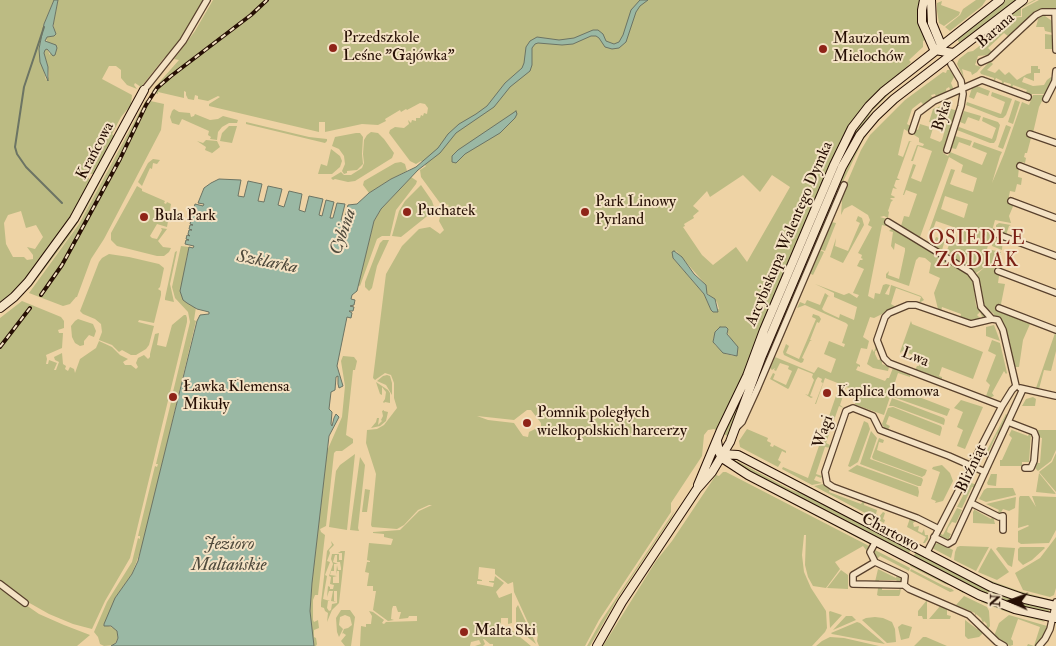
<!DOCTYPE html>
<meta charset="utf-8">
<style>
body{margin:0}
#map{position:relative;width:1056px;height:646px;overflow:hidden;background:#eed3a5;font-family:"IM FELL Double Pica",serif}
canvas{display:block}
.north{position:absolute;left:986px;top:576px;width:50px;height:50px;-webkit-text-stroke:4px #f4e2c4;paint-order:stroke;rotate:272deg;font-size:14px;font-weight:700;line-height:20px;text-align:center;color:#260f04}
.north::after{content:'';display:block;margin:auto;width:18px;height:22px;background:#260f04;clip-path:polygon(50% 0,100% 100%,50% 72%,0 100%)}
</style>
<div id="map">
<canvas width="1056" height="646"></canvas>
<div class="north">N</div>
</div>
<script>
const ctx = document.querySelector('canvas').getContext('2d');
ctx.lineJoin = 'round';
function fillPath(path, color) { ctx.fillStyle = color; ctx.fill(path, 'evenodd'); }
const poly = rows => new Path2D(rows.map(r => 'M' + r).join(''));
function stroke(path, color, width, dash) { ctx.strokeStyle = color; ctx.lineWidth = width; ctx.lineCap = dash ? 'butt' : 'round'; ctx.setLineDash(dash || []); ctx.stroke(path); }
function label(font, color, halo, rows, align = 'center') {
  ctx.font = font + ' "IM FELL Double Pica",serif'; ctx.lineWidth = 4; ctx.setLineDash([]); ctx.textBaseline = 'middle'; ctx.strokeStyle = halo; ctx.fillStyle = color; for (const [text, x, y, turn = 0] of rows) {
    ctx.save(); ctx.translate(x, y); ctx.rotate((+turn || 0) * Math.PI / 180); ctx.textAlign = isNaN(turn) ? turn : align; if (halo) ctx.strokeText(text, 0, 0); ctx.fillText(text, 0, 0); ctx.restore();
  }
}
const green = poly([
 [0,0,54,0,44,24,39,49,46,80,49,77,48,67,44,53,45,50,47,49,50,55,51,43,48,43,46,39,47,37,54,36,54,21,58,0,205,0,179,42,168,56,164,58,141,87,135,83,134,85,137,89,127,85,121,78,121,70,116,66,109,66,102,79,132,95,131,105,121,117,112,134,114,136,113,143,96,174,91,174,87,172,85,175,91,180,77,210,21,287,0,305],
 [21,211,26,228,36,225,43,237,35,249,27,247,33,255,33,259,27,260,24,257,13,257,6,244,4,223,8,215],
 [213,0,920,0,918,20,925,40,923,41,923,47,909,60,911,62,901,73,885,86,849,128,836,152,747,368,718,431,714,429,708,430,704,435,702,456,671,503,671,512,599,620,585,646,539,646,537,641,538,634,535,628,530,627,514,592,513,582,508,584,495,574,495,569,479,567,478,579,482,580,482,581,477,581,477,584,493,587,494,583,489,582,489,581,494,581,495,576,504,583,496,592,499,598,512,593,512,623,508,624,508,618,501,618,501,626,508,627,531,646,493,646,493,644,490,644,484,639,483,639,485,644,483,646,475,646,481,644,479,640,471,642,470,646,360,646,361,626,366,627,366,624,371,624,372,616,369,611,373,612,384,620,382,623,384,624,386,622,417,621,417,616,409,616,408,618,399,619,401,612,398,612,396,606,393,606,392,609,391,619,394,620,388,621,373,610,376,591,373,591,373,586,367,586,369,573,365,572,367,562,370,562,370,561,367,560,369,543,391,545,393,539,384,537,384,534,373,533,373,532,400,530,419,511,432,505,429,505,418,510,404,525,397,529,372,527,371,525,376,474,366,443,367,430,377,429,384,425,397,408,394,398,394,383,391,375,385,373,375,380,373,378,386,274,402,246,419,229,430,227,440,234,444,230,439,221,440,217,439,214,449,205,440,203,421,177,420,170,426,166,421,161,416,164,410,161,389,133,390,130,395,127,404,128,409,124,408,120,411,123,412,120,416,121,416,118,420,118,421,115,423,116,424,113,427,114,428,108,425,104,420,103,407,110,406,109,401,112,400,110,385,119,386,121,378,125,362,124,325,132,325,122,319,122,319,132,209,106,209,104,220,97,218,96,208,101,198,99,198,96,195,95,194,100,188,99,186,95,186,92,184,91,184,98,158,92,158,94,154,93,152,91,156,86,179,60,174,59,195,31],
 [743,175,760,192,772,175,790,187,747,262,736,247,713,265,702,255,683,227,685,226,684,224,694,218,693,216,699,211,693,206,707,191,710,197],
 [676,251,706,285,706,292,717,302,719,309,711,310,704,294,673,258],
 [727,332,732,341,734,356,726,354,715,345,713,339,715,336],
 [527,410,531,410,541,423,541,426,529,432,528,437,523,436,514,423,488,420,477,416,514,420],
 [976,0,986,0,982,6,950,31,945,27,960,15,963,9],
 [1005,0,1017,0,960,44,956,37],
 [1034,0,1036,0,1021,8,1021,16,1010,17,992,35,1003,20,1021,7],
 [1039,0,1056,0,1056,9,1044,9,1035,12,1009,37,1004,33,988,48,992,52,988,55,978,56,975,65,981,67,977,72,972,75,971,72,962,69,964,78,957,64,959,59,968,52,973,51,991,37,1011,18,1022,17,1022,9],
 [942,1,941,5,960,12,959,15,944,26,939,23,937,11,937,3],
 [1039,16,1045,16,1052,21,1053,33,1045,31,1044,27,1036,27],
 [1045,34,1053,35,1053,49,1045,49],
 [990,61,993,64,987,70,995,73,999,69,1005,75,1009,72,1017,80,1027,74,1031,73,1031,66,1038,66,1038,69,1040,69,1040,73,1034,73,1034,81,1024,77,1022,82,1033,86,1044,85,1047,80,1051,77,1053,78,1045,94,1032,94,1030,100,1027,99,1025,94,1027,90,1013,85,1012,89,1010,88,1011,84,1004,82,1003,85,1001,85,1002,81,996,78,994,82,993,82,994,78,981,74,980,72],
 [947,70,950,70,954,77,951,83,954,90,951,91,949,87,946,89,947,93,936,97,935,94,931,95,933,99,924,105,921,102,912,109,907,124,918,130,920,124,933,128,930,138,940,142,942,140,948,119,938,116,935,123,929,122,933,109,946,104,945,107,958,111,943,153,948,156,950,152,982,165,987,153,972,147,974,142,1002,152,1000,156,992,183,1004,154,1022,102,1029,105,1033,95,1045,95,1039,107,1033,133,1029,131,1028,135,1031,138,1027,153,1025,153,1024,157,1026,158,1025,163,1022,162,1019,167,1018,177,1022,178,1021,185,1017,184,1015,192,1010,191,1008,201,1014,204,1009,216,1011,223,995,220,987,249,1001,252,1000,261,997,260,994,271,1004,275,1004,277,999,276,998,283,1005,284,1001,304,996,309,1015,317,1019,320,1020,319,1056,332,1056,351,1051,371,1044,370,1039,389,1036,388,1055,333,1030,324,1023,340,1019,367,1014,367,1002,321,994,316,994,314,983,305,977,274,985,267,976,273,950,255,951,254,946,253,950,242,955,243,959,229,936,221,931,235,928,234,951,169,955,170,950,184,955,186,973,192,977,178,961,172,963,165,949,157,920,237,901,226,904,216,909,217,917,194,906,190,904,195,903,195,913,164,916,165,911,178,921,182,932,151,918,146,913,161,911,161,917,145,923,146,924,144,919,142,919,138,904,129,898,155,903,157,909,141,912,142,910,142,897,178,900,180,896,180,894,186,897,189,893,188,891,195,895,197,894,198,891,198,890,199,893,200,891,202,888,211,889,212,888,218,884,216,880,217,887,219,885,224,887,225,886,226,882,225,868,296,874,299,875,293,880,294,883,285,886,284,890,285,885,294,889,295,891,285,921,296,924,300,919,303,921,297,896,288,891,304,896,307,874,318,870,317,863,337,869,341,867,349,861,348,856,363,860,365,860,367,858,366,856,370,885,381,887,378,889,378,893,368,910,375,910,377,898,373,884,415,856,405,853,400,856,390,846,387,840,405,844,408,839,406,826,443,832,446,831,448,825,447,816,474,822,476,821,478,816,476,814,480,822,483,812,485,782,469,783,467,808,478,840,384,825,378,816,404,815,404,823,383,821,382,822,379,818,377,816,380,810,396,813,397,811,398,805,394,808,395,814,380,812,377,813,374,798,368,789,388,788,389,770,379,773,373,775,374,773,379,786,385,792,371,788,369,789,366,780,363,776,371,774,370,775,368,772,370,770,368,775,357,814,373,818,367,831,373,836,359,824,354,829,341,844,347,845,344,842,343,848,325,846,323,805,305,797,308,800,302,805,304,807,300,820,305,825,293,830,297,828,296,822,309,824,311,839,318,840,314,854,320,857,307,834,297,834,293,815,284,844,295,849,293,857,298,859,295,853,293,864,269,857,266,860,260,862,260,863,259,861,258,862,255,858,253,872,227,868,225,870,220,868,215,852,205,844,209,841,215,842,200,840,199,861,150,870,135,905,100,943,72,946,73],
 [945,196,968,204,964,218,941,209],
 [900,83,872,111,850,145,838,170,729,437,724,434,743,394,757,356,841,155,852,134,879,99],
 [977,86,990,91,988,96,977,92,974,99,969,97,972,88],
 [992,92,1012,99,1006,115,1003,118,999,118,966,105,967,102,1001,114,1005,102,991,96],
 [900,98,900,100,872,127,863,140,839,190,839,182,861,139,878,118],
 [146,100,164,104,161,130,104,239,91,259,77,297,76,297,70,304,63,306,29,293,79,224],
 [1015,100,1020,102,1013,124,1008,122],
 [139,108,85,211,70,235,27,292,84,211],
 [174,109,179,112,190,113,191,117,194,116,195,114,210,120,218,119,223,116,238,120,237,123,229,123,222,127,218,132,217,140,210,139,211,137,208,135,209,131,182,119,179,125,172,123,170,117,172,111],
 [964,111,981,116,979,121,968,117,965,124,960,122],
 [983,117,998,122,1000,125,996,140,994,143,990,143,957,130,959,127,992,139,996,128,982,121],
 [246,122,309,137,327,139,327,141,325,143,246,124],
 [1006,125,1011,127,1003,149,998,147],
 [229,126,237,126,232,143,220,141,222,133],
 [371,132,378,133,384,139,394,153,392,158,355,181,348,182,335,179,333,180,331,178,341,172,344,175,351,175,362,168,364,163,363,154,364,140,367,135],
 [356,133,360,133,363,137,362,154,363,164,357,170,347,171,347,173,344,174,342,171,345,164,344,156,339,149,332,146,335,137],
 [955,136,972,141,970,146,959,142,956,149,951,148],
 [206,140,217,141,220,147,211,154,212,153,205,150,206,147,197,141,203,143],
 [331,149,340,156,342,161,340,167,332,174,318,174,321,164,327,166],
 [153,159,160,160,157,164,153,163,152,169,150,168,142,186,138,182,148,163],
 [401,162,405,164,407,171,391,179,369,193,363,185,364,181,395,163],
 [411,177,417,181,416,184,396,210,390,236,382,236,377,239,360,286,358,285,374,221,381,209],
 [421,185,432,201,434,207,431,213,401,237,392,236,399,211,405,201],
 [137,186,142,189,142,191,165,201,164,203,166,204,167,202,171,204,167,227,157,224,150,236,152,238,157,239,162,230,161,228,167,229,158,241,163,247,171,248,169,252,164,256,157,256,117,246,111,240,111,233],
 [835,195,835,200,755,386,761,365],
 [858,216,862,218,864,225,843,263,830,257,836,238,835,246,848,251,860,223,856,221],
 [831,222,836,223,825,251,819,249],
 [999,223,1011,225,1009,226,1006,235,996,230,996,225],
 [892,228,970,275,973,281,976,306,986,318,983,319,980,312,977,315,981,319,972,322,960,318,961,314,942,307,941,311,938,309,934,293,940,278,929,273,931,263,925,258,919,257,916,260,909,286,886,278,886,274,889,271,888,275,899,279,905,251,905,248,895,243,894,250,891,246,893,232,889,231],
 [995,236,1003,237,1002,250,992,246,993,238],
 [936,237,945,240,942,250,933,245],
 [383,240,389,240,377,266,372,288,369,291,365,287,365,282,380,243],
 [181,246,189,247,186,260,187,303,196,307,194,320,196,321,143,544,132,574,115,598,108,626,114,628,117,631,118,638,114,645,104,646,100,644,98,637,94,632,107,602,132,562,138,538,140,539,140,536,138,536,155,466,157,467,158,464,156,464,172,398,174,399,174,397,172,396,190,322,188,312,175,298,172,287],
 [819,250,824,252,813,275,809,273],
 [177,251,170,284,174,302,165,300,165,298,175,252],
 [109,254,129,257,159,264,164,268,160,287,158,289,161,291,161,295,154,323,139,320,138,322,154,326,149,345,146,349,136,355,131,355,122,350,119,352,112,345,99,340,102,332,101,324,95,319,83,314,80,311,99,262,102,258],
 [22,301,61,317,64,321,64,328,58,330,59,333,63,333,62,348,46,355,47,359,46,364,48,364,49,360,57,363,54,370,56,370,59,362,55,360,54,357,62,353,63,364,66,366,65,369,68,371,70,367,74,369,75,373,80,359,96,348,99,341,112,347,120,355,128,359,123,362,125,365,131,365,136,369,138,367,136,363,138,358,144,355,148,359,150,357,150,354,155,334,159,333,157,345,166,347,172,325,184,315,186,315,187,318,187,322,130,558,105,601,92,629,73,624,49,614,26,601,0,581,0,318],
 [813,314,819,316,821,319,819,323,817,322,810,340,812,341,810,341,802,358,804,359,803,362,801,363,784,355,783,352,786,344,789,346,786,353,799,359,816,319,812,317],
 [78,319,93,324,96,331,94,337,89,335,84,341,84,345,80,346,75,343,72,337,71,326,75,321],
 [911,321,912,324,983,352,973,379,942,367,939,376,942,377,942,380,915,370,917,366,919,366,922,358,902,351,901,353,900,352],
 [994,325,1000,341,986,336,986,327],
 [992,340,1000,343,1007,373,1006,374,1004,371,992,393,994,396,989,398,986,396,990,385,986,381,996,355,988,351],
 [876,346,878,350,875,351,875,354,878,360,882,359,882,364,889,367,888,371,873,368,867,364,872,349,874,352],
 [343,356,354,357,357,361,355,370,353,370,346,435,353,439,353,443,342,451,336,451,334,453,326,526,320,529,321,532,325,535,318,595,315,595,313,600,313,620,314,622,318,620,319,628,314,630,314,637,316,638,317,644,316,646,311,646,313,640,311,623,309,621,309,606,327,451,342,417,345,386,341,361],
 [387,375,390,376,392,383,392,395,386,385,377,381,383,376],
 [376,382,388,390,390,393,390,403,385,402,384,403,383,402,385,399,386,392,382,387,382,395,380,394],
 [895,389,901,390,950,409,947,416,893,397],
 [1033,397,1036,399,1035,406,1022,406,1026,399],
 [892,398,944,418,945,420,944,425,893,406,889,406],
 [961,400,983,407,965,449,957,446,963,430,957,427,963,412,954,408],
 [893,407,941,426,942,428,940,436,889,416,886,424,890,426,888,430,884,428,882,424,888,408],
 [384,410,384,411,388,412,386,421,380,426,371,428,376,422,377,418,379,418,378,425,382,421,381,420,383,416,382,411],
 [1006,414,1009,416,1000,436,997,434,988,453,986,452],
 [864,421,868,423,870,429,858,462,850,467,848,466],
 [1013,427,1012,430,1028,436,1030,432,1031,433,1029,462,1022,462,1022,466,1000,466,1000,460,1002,460,1012,438,1009,435],
 [747,429,768,438,767,441,771,443,770,446,773,447,774,445,786,451,786,453,782,451,778,460,781,462,778,467,740,447,739,441],
 [1038,430,1056,430,1056,450,1051,461,1038,471,1035,468,1036,463,1040,463,1042,438,1038,437],
 [871,431,877,438,870,459,922,478,923,480,921,486,918,486,860,464],
 [879,438,884,440,883,443,879,442,877,450,927,470,925,475,922,477,873,459,872,457],
 [1056,453,1056,492,1039,472,1052,462],
 [355,454,347,530,329,527,336,471,340,465],
 [360,457,365,465,358,528,359,531,350,530],
 [733,459,791,490,808,495,911,549,908,555,731,462],
 [857,465,918,487,919,492,918,497,848,471],
 [942,465,950,473,953,481,943,501,935,503,936,501,931,499,940,472,932,469,933,467],
 [723,472,726,472,871,547,866,550,863,546,835,562,840,569,826,588,813,586,808,577,805,565,806,535,804,535,802,555,804,572,811,588,826,611,827,628,825,632,812,646,603,646,656,561,672,541,716,475,719,476],
 [781,472,900,534,899,535,909,540,909,539,914,541,914,544,781,475],
 [1039,473,1056,494,1036,492],
 [991,474,997,474,996,486,988,485,987,483],
 [966,481,977,485,976,488,972,487,962,508,957,507,969,484,966,482],
 [823,484,830,489,829,492,861,504,863,501,865,501,864,505,877,510,876,514,878,515,878,518,883,512,885,513,883,519,885,520,884,523,814,486],
 [761,486,869,541,871,545,761,487],
 [987,488,1013,488,1016,495,986,502,979,499,984,490],
 [365,489,370,490,367,512,362,512],
 [1020,496,1029,496,1036,507,1032,496,1056,497,1056,530,1049,543,1021,544,1018,542,1018,531,1029,526,1028,525,1018,528,1019,498],
 [1016,497,1015,508,1009,511,1003,509,1000,514,997,514,999,510,986,504],
 [976,507,975,510,991,519,993,516,995,524,973,523,973,512],
 [957,508,962,510,956,523,952,522,948,528,947,532,951,534,949,538,953,540,948,542,939,537,939,533,943,535],
 [675,510,671,518,619,596,590,646,587,646,601,621],
 [910,518,917,520,913,523,914,527,919,526,918,531,922,533,924,529,925,535,928,535,928,539,925,543,923,543,926,537,907,527],
 [1056,537,1056,588,1054,595,1050,597,1023,590,1015,573,1040,558],
 [331,541,334,545,329,550,330,553,327,561,330,562,325,575,327,576,323,599,330,601,328,601,327,608,329,611,331,610,332,604,337,603,337,591,334,591,334,601,336,602,331,601,333,591,329,591,327,597,328,586,330,587,330,589,333,589,334,585,330,584,331,577,329,576,333,564,331,559,332,554,339,554,339,560,342,560,342,553,338,553,341,551,345,551,339,603,332,610,327,622,328,613,325,611,324,608,321,607,321,603,327,551,332,545],
 [335,555,337,555,337,562,340,562,341,568,341,570,338,570,337,565,336,575,337,571,339,571,339,583,333,583,333,577,337,576,330,575,331,571,334,571,334,564,338,564,333,562],
 [939,543,953,550,951,558,932,548,934,544],
 [960,546,989,547,976,571,954,560,955,552,957,547],
 [998,547,1015,548,1012,567,1008,565,996,549],
 [1020,547,1044,547,1045,548,1032,560,1023,565,1018,560,1018,549],
 [991,548,1009,572,997,580,978,572],
 [875,550,910,568,909,571,880,556,876,560,873,553],
 [916,552,1048,608,1049,611,1048,613,1014,606,987,595,913,557],
 [910,563,965,591,963,593,953,586,945,584,910,566],
 [878,569,896,578,897,575,901,577,901,581,899,583,896,580,879,580,879,582,875,582],
 [911,569,944,586,952,589,954,591,950,592,910,571],
 [841,570,848,575,848,589,827,588],
 [989,580,1019,591,1052,600,1046,601,1031,598,988,582],
 [0,587,39,614,64,625,90,635,77,646,0,646],
 [878,588,882,588,882,590,899,590,901,588,900,594,899,596,879,596,877,595],
 [964,596,987,607,989,611,990,626,988,629,986,627,987,624,984,621,983,623,981,618,976,614,975,616,975,613,956,605],
 [982,599,1040,618,1045,622,1007,612,981,602],
 [927,600,927,619,923,619,922,616,918,616,918,611],
 [518,605,536,644,520,631,516,623,516,608],
 [941,605,951,610,947,610,947,615,951,616,950,619,929,619],
 [341,610,350,610,355,617,351,646,345,646,341,641,346,635,343,633,342,634,344,629,348,628,352,625,350,617,345,615,340,617,339,625,343,629,339,637,337,632,336,618],
 [830,611,842,615,830,628,829,612],
 [1009,615,1047,626,1043,638,1035,646,1027,646,1028,644,1034,646,1040,627,1018,619,1011,639,1013,641,1013,645,1010,646,1002,642,994,636,999,623],
 [846,616,852,616,856,620,833,630],
 [875,617,883,618,892,622,895,629,896,642,887,643,862,620,866,618],
 [965,620,977,629,981,628,984,632,979,637,968,639,965,636],
 [857,622,860,623,885,644,832,634,831,633],
 [902,624,912,627,909,638,901,640,898,627],
 [830,637,844,638,879,646,816,646,822,641],
 [923,637,926,637,947,646,914,646]
]);
const water = poly([
 [54,0,58,0,53,26,56,34,54,36,47,37,45,41,56,45,57,48,55,55,53,56,47,49,45,50,44,53,48,67,48,81,40,62,39,49,44,24,54,0],
 [640,0,648,0,640,6,636,12,626,42,619,48,612,49,605,47,599,38,596,36,591,36,573,44,562,45,538,43,535,44,532,48,532,65,530,71,510,87,494,107,456,133,440,153,418,170,381,209,374,221,357,291,352,295,351,299,355,300,354,305,350,306,354,307,353,311,349,311,352,313,351,318,347,317,337,366,343,386,339,388,338,384,338,376,336,377,335,390,331,392,329,409,332,412,331,424,332,426,334,418,336,414,339,417,329,436,312,583,310,611,314,646,111,646,116,643,118,638,117,631,111,626,104,626,104,624,115,598,132,574,138,561,197,321,200,315,209,314,209,312,197,309,187,303,183,300,180,291,189,247,193,248,194,246,185,244,186,240,189,240,186,239,187,235,190,236,188,234,189,230,192,230,189,229,190,225,193,225,190,224,191,220,194,220,191,218,192,215,196,215,193,213,193,210,197,210,194,208,195,204,203,206,204,204,198,203,204,188,211,183,219,179,241,180,238,196,244,197,248,181,262,184,258,201,264,202,268,186,282,189,278,205,284,207,289,191,302,194,299,210,305,212,309,196,323,199,319,215,322,216,326,200,334,202,330,218,333,218,337,203,345,204,341,220,344,221,348,205,357,204,369,193,391,179,416,167,438,148,448,134,459,124,476,114,487,106,505,83,522,68,524,63,526,47,530,41,537,37,559,40,574,38,593,30,598,30,603,34,606,41,614,44,619,42,623,35,631,10,640,0],
 [516,111,517,114,515,118,500,133,465,154,456,163,452,162,452,156,458,150,516,111],
 [674,251,682,257,694,274,706,285,707,294,715,299,718,312,713,312,711,310,704,294,673,258,672,252,674,251],
 [720,327,726,327,728,329,727,334,738,347,737,356,723,353,713,342,715,332,720,327]
]);
const stream = poly([
 [44,27,24,87,15,147,17,154,26,167,62,203]
]);
const street = poly([
 [1055,12,1056,50],
 [981,62,990,58,1036,15,1042,12,1056,12],
 [144,90,183,41,207,0],
 [1046,99,1055,81,1056,71],
 [912,131,918,113,934,101,982,80,1028,97],
 [1030,134,1056,143],
 [947,150,961,106,963,94,961,81,951,64],
 [1020,166,1056,180],
 [1011,201,1056,218],
 [888,222,970,272,976,280,981,307,992,319],
 [994,233,1056,256],
 [998,271,1056,293],
 [999,308,1056,330],
 [1020,388,1056,396],
 [1002,406,889,363,884,358,877,340,885,317,889,313,908,305,916,305,971,324,992,319,998,320,1003,330,1016,386],
 [1008,422,1034,432,1036,437,1034,461,1031,468,1025,468],
 [736,428,742,422,758,387,844,185],
 [971,503,999,517,1003,516,1003,530],
 [939,529,917,518,833,487,827,483,825,472,846,411,853,408,873,416,880,430,949,456,985,472],
 [934,537,948,544,953,541,1023,389],
 [876,541,870,552,875,562,905,576,904,585],
 [926,554,1002,406,1012,390,1016,386],
 [875,562,853,575,853,584,904,585,909,589,969,615,997,642,1004,646],
 [0,584,25,603],
 [1039,646,1045,639,1050,629,1056,602]
]);
const secondary = poly([
 [924,0,922,10,922,22,933,47,935,50,953,53],
 [931,0,932,23,941,45,941,48],
 [0,308,14,297,28,282,74,219,144,90],
 [717,441,719,452,722,458,748,475,979,595,1015,609,1056,618],
 [721,454,738,455,991,587,1025,599,1056,606],
 [698,485,721,430,747,376,764,330,834,165,852,128,869,106,883,92,1000,0],
 [597,646,622,602,697,489,712,472,730,442,761,358,842,167,860,135,876,116,894,99,1023,0]
]);
const rail = poly([
 [41,295,62,265,120,159,146,105,157,88,171,76,251,15,267,0],
 [0,347,30,308]
]);
const markers = [
 [333,48,5,"#8f2418"],
 [823,49,5,"#8f2418"],
 [407,212,5,"#8f2418"],
 [585,212,5,"#8f2418"],
 [144,217,5,"#8f2418"],
 [827,393,5,"#8f2418"],
 [173,397,5,"#8f2418"],
 [527,423,5,"#8f2418"],
 [464,632,5,"#8f2418"]
];
const streetNames = [
 ["Barana",996,31,-41],
 ["Byka",943,116,-73],
 ["Krańcowa",96,151,-62],
 ["Arcybiskupa Walentego Dymka",790,234,-67],
 ["Lwa",915,358,22],
 ["Wagi",824,432,-72],
 ["Bliźniąt",972,469,-65],
 ["Chartowo",890,533,28]
];
const poiNames = [
 ["Przedszkole",343,39],
 ["Leśne \"Gajówka\"",343,57],
 ["Mauzoleum",833,40],
 ["Mielochów",833,58],
 ["Park Linowy",595,203],
 ["Pyrland",595,221],
 ["Puchatek",417,212],
 ["Bula Park",154,217],
 ["Ławka Klemensa",183,388],
 ["Mikuły",183,406],
 ["Kaplica domowa",837,393],
 ["Pomnik poległych",537,414],
 ["wielkopolskich harcerzy",537,432],
 ["Malta Ski",474,632]
];
const waterNames = [
 ["Cybina",344,232,-71],
 ["Szklarka",267,263,11],
 ["Jezioro",229,545],
 ["Maltańskie",229,566]
];
const quarterNames = [
 ["OSIEDLE",977,240],
 ["ZODIAK",977,262]
];
fillPath(green, '#bcbb83');
fillPath(water, '#9ab8a4');
stroke(water, '#6c7464', 1);
stroke(stream, '#6c7464', 2);
stroke(street, '#58402c', 8);
stroke(secondary, '#260f04', 10);
stroke(street, '#f4e2c4', 5.5);
stroke(secondary, '#f4e2c4', 8);
stroke(rail, '#260f04', 4);
stroke(rail, '#f4e2c4', 2, [5.5]);
for (const [x, y, r, color] of markers) { const dot = new Path2D(); dot.arc(x, y, r, 0, 2 * Math.PI); ctx.fillStyle = color; ctx.fill(dot); stroke(dot, '#f4e2c4', 2); }
label('16px', '#260f04', '#f4e2c4', streetNames);
label('16px', '#260f04', '#f4e2c4', poiNames, 'left');
label('italic 18px', '#4f4a3c', '#f4e2c4', waterNames);
ctx.letterSpacing = '1px';
label('19px', '#7a1f14', '#f4e2c4', quarterNames);
ctx.letterSpacing = '0px';
</script>
